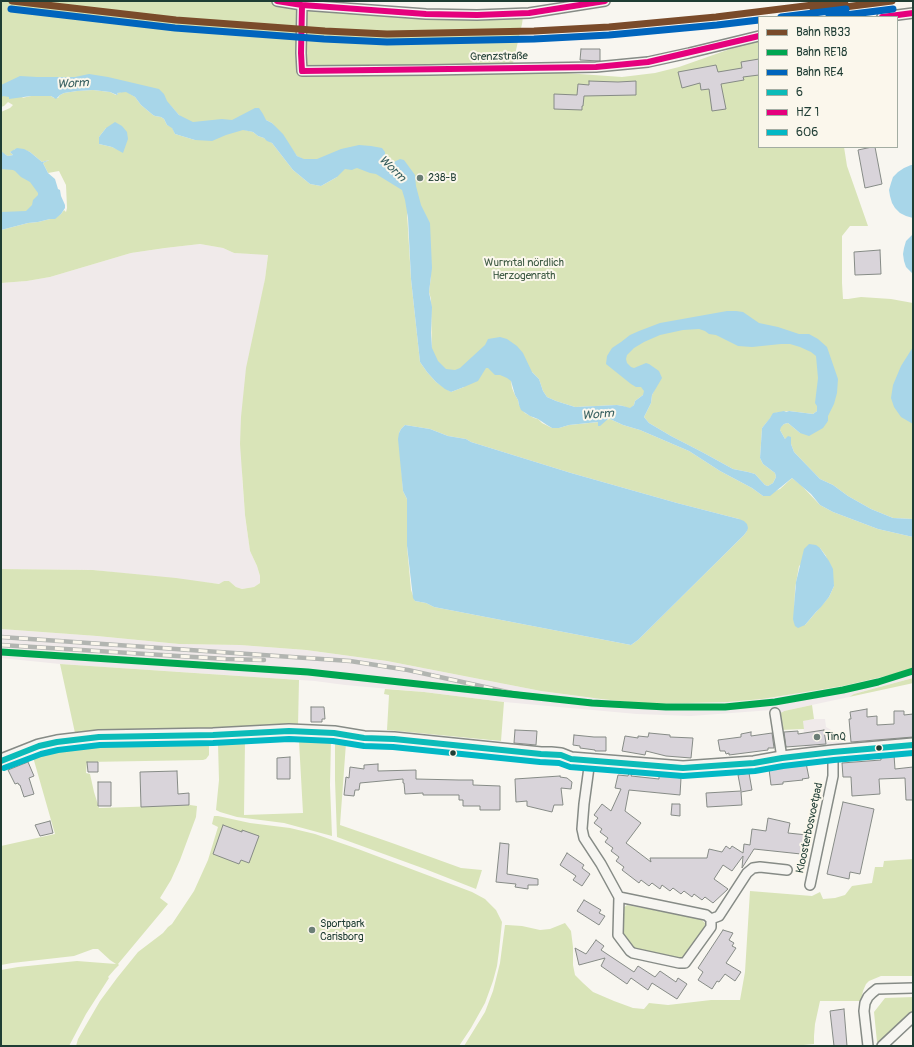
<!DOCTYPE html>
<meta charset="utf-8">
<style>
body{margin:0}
#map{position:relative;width:914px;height:1047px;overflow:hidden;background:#f8f6f0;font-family:Pangolin,sans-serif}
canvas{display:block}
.frame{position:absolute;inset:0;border:2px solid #1f3d34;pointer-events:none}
.legend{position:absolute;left:758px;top:16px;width:140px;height:132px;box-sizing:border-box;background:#fbf7ec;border:1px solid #a3ada2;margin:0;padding:5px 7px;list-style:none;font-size:12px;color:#1f3d34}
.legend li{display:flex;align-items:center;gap:8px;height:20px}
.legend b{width:20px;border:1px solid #a3ada2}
</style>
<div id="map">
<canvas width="914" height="1047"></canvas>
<div class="frame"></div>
<ul class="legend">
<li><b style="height:5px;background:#7a4b2a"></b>Bahn RB33</li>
<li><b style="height:5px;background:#00a651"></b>Bahn RE18</li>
<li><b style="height:5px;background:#0065bd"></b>Bahn RE4</li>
<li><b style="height:5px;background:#0bbbb8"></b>6</li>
<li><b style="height:5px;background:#e5007d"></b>HZ 1</li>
<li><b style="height:5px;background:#02b8c5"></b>606</li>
</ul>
</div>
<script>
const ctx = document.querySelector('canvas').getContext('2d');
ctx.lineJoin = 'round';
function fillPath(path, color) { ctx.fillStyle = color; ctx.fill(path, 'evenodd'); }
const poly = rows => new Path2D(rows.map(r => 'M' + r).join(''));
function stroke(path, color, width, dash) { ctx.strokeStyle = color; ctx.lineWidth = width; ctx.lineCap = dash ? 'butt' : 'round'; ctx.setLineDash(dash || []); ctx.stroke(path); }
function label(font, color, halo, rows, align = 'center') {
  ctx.font = font + ' Pangolin,sans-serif'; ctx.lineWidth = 4; ctx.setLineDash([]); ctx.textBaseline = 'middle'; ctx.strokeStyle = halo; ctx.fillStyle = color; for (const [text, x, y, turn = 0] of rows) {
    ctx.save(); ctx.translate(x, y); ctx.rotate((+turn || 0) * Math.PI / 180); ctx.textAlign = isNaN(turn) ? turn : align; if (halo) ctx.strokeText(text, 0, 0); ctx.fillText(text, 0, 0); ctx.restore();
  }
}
const built = poly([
 [200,244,223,248,234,253,268,254,242,475,245,515,250,551,257,566,260,576,260,583,254,587,242,589,236,587,229,581,224,581,220,584,93,570,1,569,1,283,27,281,50,277,131,253,165,248],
 [1,629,97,636,179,644,240,645,306,650,387,661,541,691,601,699,647,704,728,702,762,699,843,686,903,672,913,668,913,678,854,694,849,697,784,711,784,712,772,714,772,710,691,716,637,714,504,702,424,692,345,685,315,681,60,664,1,658],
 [814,719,825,719,826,727,845,738,847,745,805,750,803,721]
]);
const green = poly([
 [1,1,298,1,407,10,524,10,522,24,511,72,551,72,622,77,655,73,679,67,750,42,759,40,759,147,844,147,847,166,868,226,850,226,842,236,842,283,843,299,848,299,861,297,891,299,913,303,913,519,893,518,871,509,848,496,833,485,820,479,794,452,791,444,791,437,785,439,780,430,780,427,784,424,788,423,800,433,828,421,828,416,817,411,813,414,789,411,775,413,772,416,762,428,760,458,763,464,775,473,776,477,773,483,768,486,765,485,755,474,748,472,733,469,702,452,671,436,649,423,644,417,651,403,652,395,654,391,643,395,635,401,634,405,630,409,623,406,617,405,575,407,556,401,547,397,543,391,539,379,532,372,511,381,512,388,515,395,518,400,519,405,525,413,534,418,538,419,542,423,552,428,559,428,569,425,599,422,610,419,623,425,640,430,689,451,720,471,752,488,763,496,780,489,792,478,801,485,820,505,833,512,878,529,913,537,913,668,903,672,843,686,762,699,728,702,647,704,601,699,541,691,387,661,306,650,240,645,179,644,97,636,1,629,1,569,93,570,176,578,219,584,224,581,229,581,236,587,242,589,254,587,260,583,260,576,257,566,250,551,245,515,240,444,241,417,246,368,265,279,268,255,234,253,223,248,200,244,165,248,131,253,50,277,27,281,1,283,1,230,28,223,38,222,50,219,53,219,61,214,64,210,66,212,67,208,66,185,59,171,48,173,43,163,49,160,42,162,30,152,22,149,15,149,13,151,10,152,13,155,8,156,2,153,1,151,1,112,10,108,13,105,8,102,4,106,1,107],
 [91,84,149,94,170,105,179,115,206,140,195,140,175,134,172,127,167,125,164,119,161,117,155,116,153,115,141,105,135,97,126,91,117,93,118,94,116,95,110,92,93,90,77,91,64,93,60,95,58,98,54,98,51,96,31,96,22,98,25,95],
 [266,120,272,123,297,156,337,177,321,186,310,184,293,170,272,143,264,138,258,136,253,132,245,130],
 [106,128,123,152,112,147,99,144,99,137],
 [407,212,431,276,429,292,431,299,432,361,464,387,451,392,436,382,427,372,420,362,411,279],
 [405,425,430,429,448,436,466,439,471,442,571,473,677,503,739,519,747,531,744,535,638,640,631,645,434,607,426,603,415,601,411,590,407,546,407,499,403,491,399,433,401,429],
 [820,548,826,556,834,586,829,597,805,625,794,623,795,589,799,566],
 [1,160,30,173,44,206,1,222],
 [60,664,299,680,298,726,239,728,91,732,75,733],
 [913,678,913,683,909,684,849,697,854,694],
 [385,689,424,692,504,702,501,741,387,730,389,695,384,694],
 [812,705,814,719,803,721,804,729,780,730,778,713,783,712,784,711],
 [299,741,331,741,330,785,332,836,284,823,237,817,220,812,216,810,219,780,218,744,245,742,244,815,303,813],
 [335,742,346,743,340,825,392,843,461,868,482,870,476,889,425,869,337,837,335,780],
 [209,743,209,755,206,759,203,760,87,762,86,773,90,774,94,792,99,808,190,805,197,806,196,817,180,860,171,880,160,898,168,904,118,964,119,965,115,969,108,977,109,978,86,1014,69,1046,1,1046,1,970,18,967,77,961,116,964,110,960,98,949,93,949,74,956,12,963,1,965,1,846,55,834,33,757,77,747,88,746],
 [214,816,218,816,250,823,290,828,315,834,358,849,435,878,472,892,485,899,496,910,502,922,499,951,497,966,493,981,485,1003,471,1028,459,1046,76,1046,78,1039,86,1025,100,1001,117,978,138,952,163,933,168,927,172,924,194,891,208,860,218,827,212,824],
 [913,859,913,976,881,976,869,981,866,984,863,991,861,1001,820,1001,815,1024,814,1036,814,1044,793,1046,464,1046,485,1012,493,991,500,963,505,925,507,925,522,926,540,930,550,929,565,923,571,931,573,947,573,965,575,975,583,983,593,992,614,1001,633,1008,644,1009,649,1003,668,1005,711,1000,740,1000,745,972,750,891,812,896,820,892,823,899,835,898,845,895,852,886,872,883,875,867,883,867,884,861],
 [627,905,701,919,706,924,706,927,690,953,681,960,634,949,621,933,623,908],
 [913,997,913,1013,880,1043,877,1042,874,1012,885,998]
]);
const water = poly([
 [89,74,108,77,159,89,164,94,167,101,179,115,193,122,222,119,232,120,255,108,259,108,263,114,266,120,272,123,283,134,297,156,304,159,317,159,341,149,359,145,371,146,382,148,385,152,385,159,392,163,400,159,404,160,415,175,416,186,421,205,430,223,432,268,429,292,432,307,431,333,432,348,438,361,446,369,455,370,460,368,485,345,488,339,500,337,507,339,517,346,523,353,532,372,539,379,543,391,547,397,556,401,575,407,617,405,623,406,630,408,634,405,635,401,643,395,644,391,641,387,636,387,631,384,606,364,607,356,612,348,621,342,630,335,639,331,660,323,727,311,736,311,743,312,759,323,778,327,799,334,809,334,818,339,827,347,838,379,837,393,834,404,828,416,828,421,823,428,809,436,800,433,788,423,784,424,781,427,780,430,785,439,788,436,791,437,791,444,794,452,820,479,833,485,848,496,871,509,893,518,913,519,913,537,878,529,833,512,820,505,811,494,792,478,770,496,763,496,752,488,720,471,689,451,640,430,623,425,610,419,608,419,600,426,598,426,598,422,569,425,559,428,552,428,547,425,538,419,530,416,521,410,519,405,518,400,515,395,511,381,507,378,500,375,495,375,488,368,486,368,478,381,464,387,451,392,445,389,436,382,427,372,420,362,411,279,408,218,405,200,402,190,376,174,370,173,357,168,354,169,352,170,345,169,337,177,321,186,310,184,293,170,272,143,267,141,264,138,258,136,253,132,243,130,226,135,212,141,195,140,175,134,172,128,167,125,164,119,161,117,155,116,153,115,141,105,135,97,126,92,117,93,118,94,117,95,110,92,93,90,77,91,64,93,60,95,56,99,51,96,31,96,9,99,9,97,3,96,1,98,1,85,20,76,37,77,75,77],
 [699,329,705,331,709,334,716,335,738,346,752,347,781,344,790,344,800,347,811,352,816,356,818,378,815,403,817,406,817,411,813,414,789,411,786,412,784,411,773,413,770,418,762,428,760,458,763,464,775,473,776,477,773,483,768,486,765,485,755,474,748,472,733,469,702,452,671,436,649,423,644,417,651,403,652,395,662,378,659,371,649,364,646,363,634,368,631,367,627,363,626,359,627,355,634,348,644,342,660,335,683,330],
 [115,122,122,126,127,132,128,139,123,153,112,147,99,144,99,137,106,128],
 [17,148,24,149,30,152,42,162,49,160,43,163,48,173,55,179,58,189,60,190,61,196,65,205,65,208,61,214,55,219,50,219,38,222,28,223,1,230,1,212,26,211,32,205,33,200,38,195,38,193,30,182,21,177,15,171,13,170,1,169,1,151,6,155,8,156,13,155,10,152],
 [911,165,913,165,913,218,906,216,900,213,895,208,892,203,890,196,889,190,891,183,893,177,898,172,904,168],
 [913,234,913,274,906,267,904,261,903,254,904,248,906,241],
 [913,347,913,424,901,417,894,407,891,398,893,385,901,366],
 [405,425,430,429,448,436,466,439,471,442,571,473,677,503,739,519,744,521,747,524,748,528,747,531,744,535,638,640,631,645,434,607,426,603,415,601,413,598,407,546,407,499,403,491,398,439,399,433,401,429],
 [809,544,816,545,820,548,829,561,833,569,834,586,829,597,821,607,816,612,805,625,798,628,795,626,794,623,793,619,796,582,804,549]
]);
const building = poly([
 [581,49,600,49,600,61,580,60,581,49],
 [759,59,759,75,743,77,744,80,721,84,726,109,712,111,709,89,701,90,700,83,682,88,678,72,716,65,718,72,742,68,741,62,759,59],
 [589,81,618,82,636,81,636,95,584,96,583,106,582,106,582,110,554,109,554,94,577,95,578,84,589,85,589,81],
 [872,147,875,147,882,184,865,188,858,150,872,147],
 [880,250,881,274,855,275,854,252,880,250],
 [311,707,324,707,325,719,322,719,322,722,311,722,311,707],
 [867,709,867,717,877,716,877,725,894,724,894,711,904,711,904,715,913,714,913,737,851,742,849,719,851,719,850,712,867,709],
 [515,730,537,731,536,745,514,743,515,730],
 [824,730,826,744,786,747,784,732,798,731,798,734,824,730],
 [751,732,751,736,772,733,774,748,768,748,768,750,729,755,729,753,726,754,725,751,720,751,718,740,741,737,741,734,751,732],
 [649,733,670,735,670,737,693,738,691,758,666,756,646,751,645,755,622,751,625,736,638,738,638,736,648,737,649,733],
 [574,735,594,737,606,737,606,751,595,751,595,750,580,748,580,746,573,745,574,735],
 [894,755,895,769,913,767,913,800,906,800,905,778,879,779,880,794,852,796,851,777,843,777,842,763,881,760,881,756,894,755],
 [290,757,290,779,277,779,277,758,290,757],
 [28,762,34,776,29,778,34,794,24,797,20,785,19,785,18,783,15,784,8,770,28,762],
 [87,762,98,762,98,772,88,772,87,762],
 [806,763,809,778,802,779,803,780,783,782,783,784,771,785,769,769,806,763],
 [378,764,378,771,416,770,416,779,459,780,473,780,473,785,500,786,500,810,480,810,480,806,463,806,463,800,459,800,459,795,423,795,423,793,405,794,404,783,403,783,403,779,360,783,359,790,355,790,354,796,344,795,346,777,349,778,350,767,364,769,364,765,378,764],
 [177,771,178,794,189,793,189,805,141,807,140,772,177,771],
 [629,773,632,774,631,776,659,779,659,775,681,778,680,795,629,790,625,811,641,823,626,843,651,862,650,858,707,858,709,849,722,852,726,846,730,849,732,846,743,853,744,844,750,845,752,829,766,831,768,818,790,823,788,833,807,835,806,848,802,847,801,854,754,849,742,868,743,856,732,871,723,865,714,879,728,889,713,903,705,897,702,900,694,894,692,897,684,891,681,894,673,888,670,891,662,885,660,889,652,883,649,886,641,880,639,883,622,870,624,867,616,861,619,857,611,851,613,848,605,842,608,838,600,832,602,829,594,823,598,818,594,815,602,804,611,811,621,789,615,788,618,775,628,776,629,773],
 [749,773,752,790,741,792,742,805,707,807,706,793,741,791,738,775,749,773],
 [560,776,560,777,567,778,572,782,571,789,561,788,563,805,554,805,552,812,527,806,527,801,516,802,515,779,560,776],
 [98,782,111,782,111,806,98,806,98,782],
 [843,802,874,809,860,874,850,872,849,879,827,874,843,802],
 [672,804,680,804,680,816,671,815,672,804],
 [50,821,53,833,40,836,35,825,50,821],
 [223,825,242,832,242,830,259,836,249,863,241,860,239,864,213,854,223,825],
 [500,843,509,844,507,874,538,879,538,885,528,885,528,889,515,887,516,884,496,882,500,843],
 [567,853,584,865,582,868,590,874,582,886,573,880,576,876,560,865,567,853],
 [584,900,601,910,599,913,605,916,599,925,577,911,584,900],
 [723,930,733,933,729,940,734,943,732,946,736,948,726,963,741,972,735,981,725,974,719,982,717,981,712,989,698,980,703,972,698,968,723,930],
 [596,940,604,946,601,950,634,972,638,966,655,977,660,971,676,982,678,978,687,984,677,999,652,983,648,990,631,978,627,984,601,966,605,958,579,965,575,948,586,954,596,940],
 [844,1009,847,1046,834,1046,830,1011,844,1009]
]);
const street = poly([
 [277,1,302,5,426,14,477,15,529,13,605,1],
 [302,5,301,53,302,71,429,70,596,67,648,62,689,53,759,36],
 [882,17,913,13],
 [775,713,782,758],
 [590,760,584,804,582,829,584,838,601,864,619,897,618,935,630,951,633,953,679,963,685,963,711,927,711,919,706,915,619,897],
 [810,885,833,776,833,752],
 [711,919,719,916,747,873,753,868,760,867,787,870],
 [868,1046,864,1011,865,1003,868,997,872,993,877,989,913,988],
 [882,1046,913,1017]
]);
const secondary = poly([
 [1,761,39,746,57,742,99,737,213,735,289,731,334,733,364,738,394,739,541,754,551,754,561,755,571,759,683,768,754,763,782,758,833,752,913,745]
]);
const rail = poly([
 [1,637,350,661,408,670,512,693,536,697],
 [1,645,226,659,264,660]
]);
const bus1 = poly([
 [1,761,39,746,57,742,99,737,213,735,289,731,334,733,364,738,394,739,541,754,561,755,571,759,683,768,754,763,782,758,833,752,913,745]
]);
const bus2 = poly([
 [277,1,302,5,426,14,477,15,529,13,605,1],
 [302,5,301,53,302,71,596,67,648,62,759,36],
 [882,17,913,13]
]);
const bus3 = poly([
 [4,768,41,754,58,750,100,745,213,743,289,739,333,741,364,746,393,747,540,762,559,763,570,767,683,776,755,771,783,766,834,760,913,753]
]);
const rail1 = poly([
 [12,1,176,20,325,31,387,34,534,31,609,27,716,17,845,1],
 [813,11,892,1]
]);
const rail2 = poly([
 [1,652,308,672,592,703,666,707,725,707,775,702,843,690,878,682,913,671]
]);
const rail3 = poly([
 [11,9,175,28,324,39,387,42,534,39,609,35,717,25,759,20],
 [781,17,846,9],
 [829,17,893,9]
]);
const markers = [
 [420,178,4,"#6b7e76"],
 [817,737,4,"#6b7e76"],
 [879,748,3.5,"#1f3d34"],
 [453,753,3.5,"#1f3d34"],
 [312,930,4,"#6b7e76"]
];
const streetNames = [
 ["Grenzstraße",499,57,-1],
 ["Kloosterbosvoetpad",810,828,-78]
];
const poiNames = [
 ["238-B",428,178],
 ["TinQ",825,737],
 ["Sportpark",320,924],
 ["Carisborg",320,937]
];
const parkNames = [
 ["Wurmtal nördlich",524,263],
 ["Herzogenrath",524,276]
];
const waterNames = [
 ["Worm",73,84,-4],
 ["Worm",392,169,44],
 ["Worm",598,415,-5]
];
fillPath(built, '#f0eaea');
fillPath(green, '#d9e4b8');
fillPath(water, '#a8d6e9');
fillPath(building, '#d9d4da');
stroke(building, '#868b86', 1);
stroke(street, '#868b86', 12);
stroke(secondary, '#868b86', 16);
stroke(street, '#f6f5f1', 9);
stroke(secondary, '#f6f5f1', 13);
stroke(rail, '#b2b5b1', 4.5);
stroke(rail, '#fbf7ec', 3, [9]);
stroke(bus1, '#0bbbb8', 6);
stroke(bus2, '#e5007d', 6);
stroke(bus3, '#02b8c5', 6);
stroke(rail1, '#7a4b2a', 7);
stroke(rail2, '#00a651', 7);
stroke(rail3, '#0065bd', 7);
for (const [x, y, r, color] of markers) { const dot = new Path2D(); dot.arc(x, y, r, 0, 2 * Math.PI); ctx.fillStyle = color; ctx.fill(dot); stroke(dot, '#fbf7ec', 1.5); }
label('11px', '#1f3d34', '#fbf7ec', streetNames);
label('11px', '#1f3d34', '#fbf7ec', poiNames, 'left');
label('11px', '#3f5b45', '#fbf7ec', parkNames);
label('italic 12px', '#386060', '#fbf7ec', waterNames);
</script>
